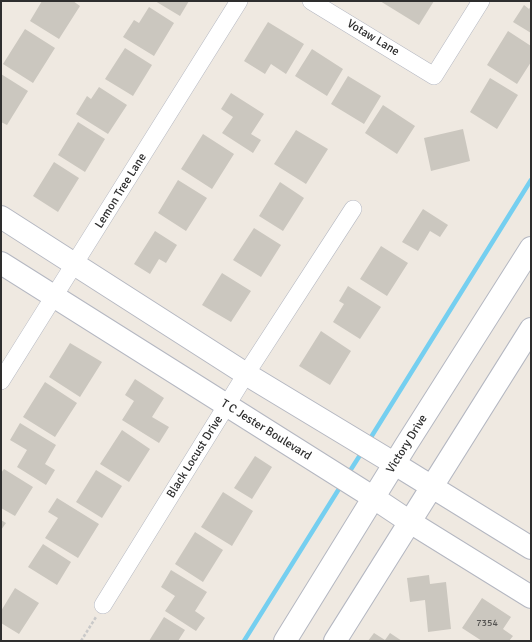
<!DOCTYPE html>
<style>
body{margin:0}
#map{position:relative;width:532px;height:642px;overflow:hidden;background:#efe9e1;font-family:Signika,sans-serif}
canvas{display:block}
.frame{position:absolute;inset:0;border:2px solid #2e2e2e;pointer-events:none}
</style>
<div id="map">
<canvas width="532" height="642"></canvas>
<div class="frame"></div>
</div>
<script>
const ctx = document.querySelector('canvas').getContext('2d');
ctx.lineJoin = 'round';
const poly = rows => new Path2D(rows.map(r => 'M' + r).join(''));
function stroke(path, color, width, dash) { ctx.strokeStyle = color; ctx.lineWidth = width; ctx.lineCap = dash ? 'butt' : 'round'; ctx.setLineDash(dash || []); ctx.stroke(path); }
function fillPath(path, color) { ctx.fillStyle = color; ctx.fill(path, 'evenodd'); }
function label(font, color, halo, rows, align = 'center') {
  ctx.font = font + ' Signika,sans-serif'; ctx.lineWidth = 3.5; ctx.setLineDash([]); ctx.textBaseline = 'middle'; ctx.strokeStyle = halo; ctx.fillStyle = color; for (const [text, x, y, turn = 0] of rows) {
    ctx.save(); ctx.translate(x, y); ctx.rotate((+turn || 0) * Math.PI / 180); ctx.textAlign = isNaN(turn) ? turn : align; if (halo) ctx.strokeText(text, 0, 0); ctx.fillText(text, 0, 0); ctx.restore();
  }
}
const stream = poly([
 [368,442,531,180],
 [348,474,362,452],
 [244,641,342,484]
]);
const building = poly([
 [42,1,73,1,80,6,59,39,30,21],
 [155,1,189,1,180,16],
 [380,1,434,1,419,25],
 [524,5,529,9,531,6,531,33,513,22],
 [149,7,174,23,154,56,123,37,134,20,139,23],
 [268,22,304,44,286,74,271,64,265,74,244,61],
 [25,29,55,48,33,83,3,64],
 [508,31,531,46,531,62,517,84,487,65],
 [125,48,152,65,133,96,105,79],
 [312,49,343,69,327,96,295,76],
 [1,74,28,91,7,125,1,122],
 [348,76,381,96,364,124,331,104],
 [490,78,518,95,497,129,470,112],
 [99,87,127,105,108,134,76,114,87,96,91,99],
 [231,93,264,114,251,134,261,140,253,153,222,133,233,117,221,109],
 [383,105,415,126,397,154,365,133],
 [78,122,105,139,85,172,58,155],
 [463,129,470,161,431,171,424,138],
 [296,130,328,149,306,184,274,164],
 [203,134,234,154,212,189,181,169],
 [54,162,79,178,58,212,33,196],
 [178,180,207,198,186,231,158,213],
 [280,182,304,198,283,231,259,216],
 [423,209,448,225,440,237,430,231,418,251,402,242],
 [254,228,281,245,261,277,233,260],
 [155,231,177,245,166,263,159,259,150,274,134,264],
 [381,246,408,263,387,296,360,279],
 [222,273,251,291,231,322,202,305],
 [348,286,381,307,360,339,333,322,344,304,339,301],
 [321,331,351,351,330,385,299,366],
 [70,343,102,362,80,397,49,377],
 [135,379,164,398,152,417,169,427,159,443,122,420,134,401,125,395],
 [45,382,77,403,55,437,23,417],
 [20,423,56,445,45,464,55,470,46,485,17,467,27,450,10,440],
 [122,430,150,449,129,482,100,464],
 [255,456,272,467,252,499,234,488],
 [4,469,33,487,15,516,1,508,1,473],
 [96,470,122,486,102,518,76,502],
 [223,492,253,511,232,546,201,527],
 [57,498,99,524,78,558,45,538,58,518,48,512],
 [1,520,6,523,1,530],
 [195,532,223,550,203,582,175,564],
 [43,544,71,562,57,585,28,567],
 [171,570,207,592,195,611,205,618,196,631,165,611,175,596,161,587],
 [429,575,430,584,446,582,451,629,428,632,425,600,410,602,407,578],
 [15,588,39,603,19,634,1,623,1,611],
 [482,598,511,617,503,629,513,636,509,641,482,641,462,628],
 [164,617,185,630,178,641,149,641],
 [374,633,385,640,390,633,402,641,368,641]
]);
const path = poly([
 [81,641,96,617]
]);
const minor = poly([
 [311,1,434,76,481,1],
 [1,381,239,1],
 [103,605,246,374,353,209]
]);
const tertiary = poly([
 [1,217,246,374,395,464],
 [1,263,374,498]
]);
const secondary = poly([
 [395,464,531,548],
 [374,498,410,522,531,597],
 [285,641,406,445,531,248],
 [335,641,531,329]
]);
const numberNames = [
 ["7354",487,623]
];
const streetNames = [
 ["Votaw Lane",373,38,31],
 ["Lemon Tree Lane",121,191,-58],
 ["T C Jester Boulevard",266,430,32],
 ["Victory Drive",407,444,-58],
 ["Black Locust Drive",195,457,-58]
];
stroke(stream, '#75cff0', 4.5);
fillPath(building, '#cbc7bf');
stroke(minor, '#b4b7c1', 18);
stroke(tertiary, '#b4b7c1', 24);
stroke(secondary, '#b4b7c1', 24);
stroke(path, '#c9c9c9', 2.5, [3, 2]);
stroke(minor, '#fff', 17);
stroke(tertiary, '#fff', 22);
stroke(secondary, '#fff', 22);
label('10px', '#555452', null, numberNames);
label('12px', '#2e2e2e', '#fff', streetNames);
</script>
